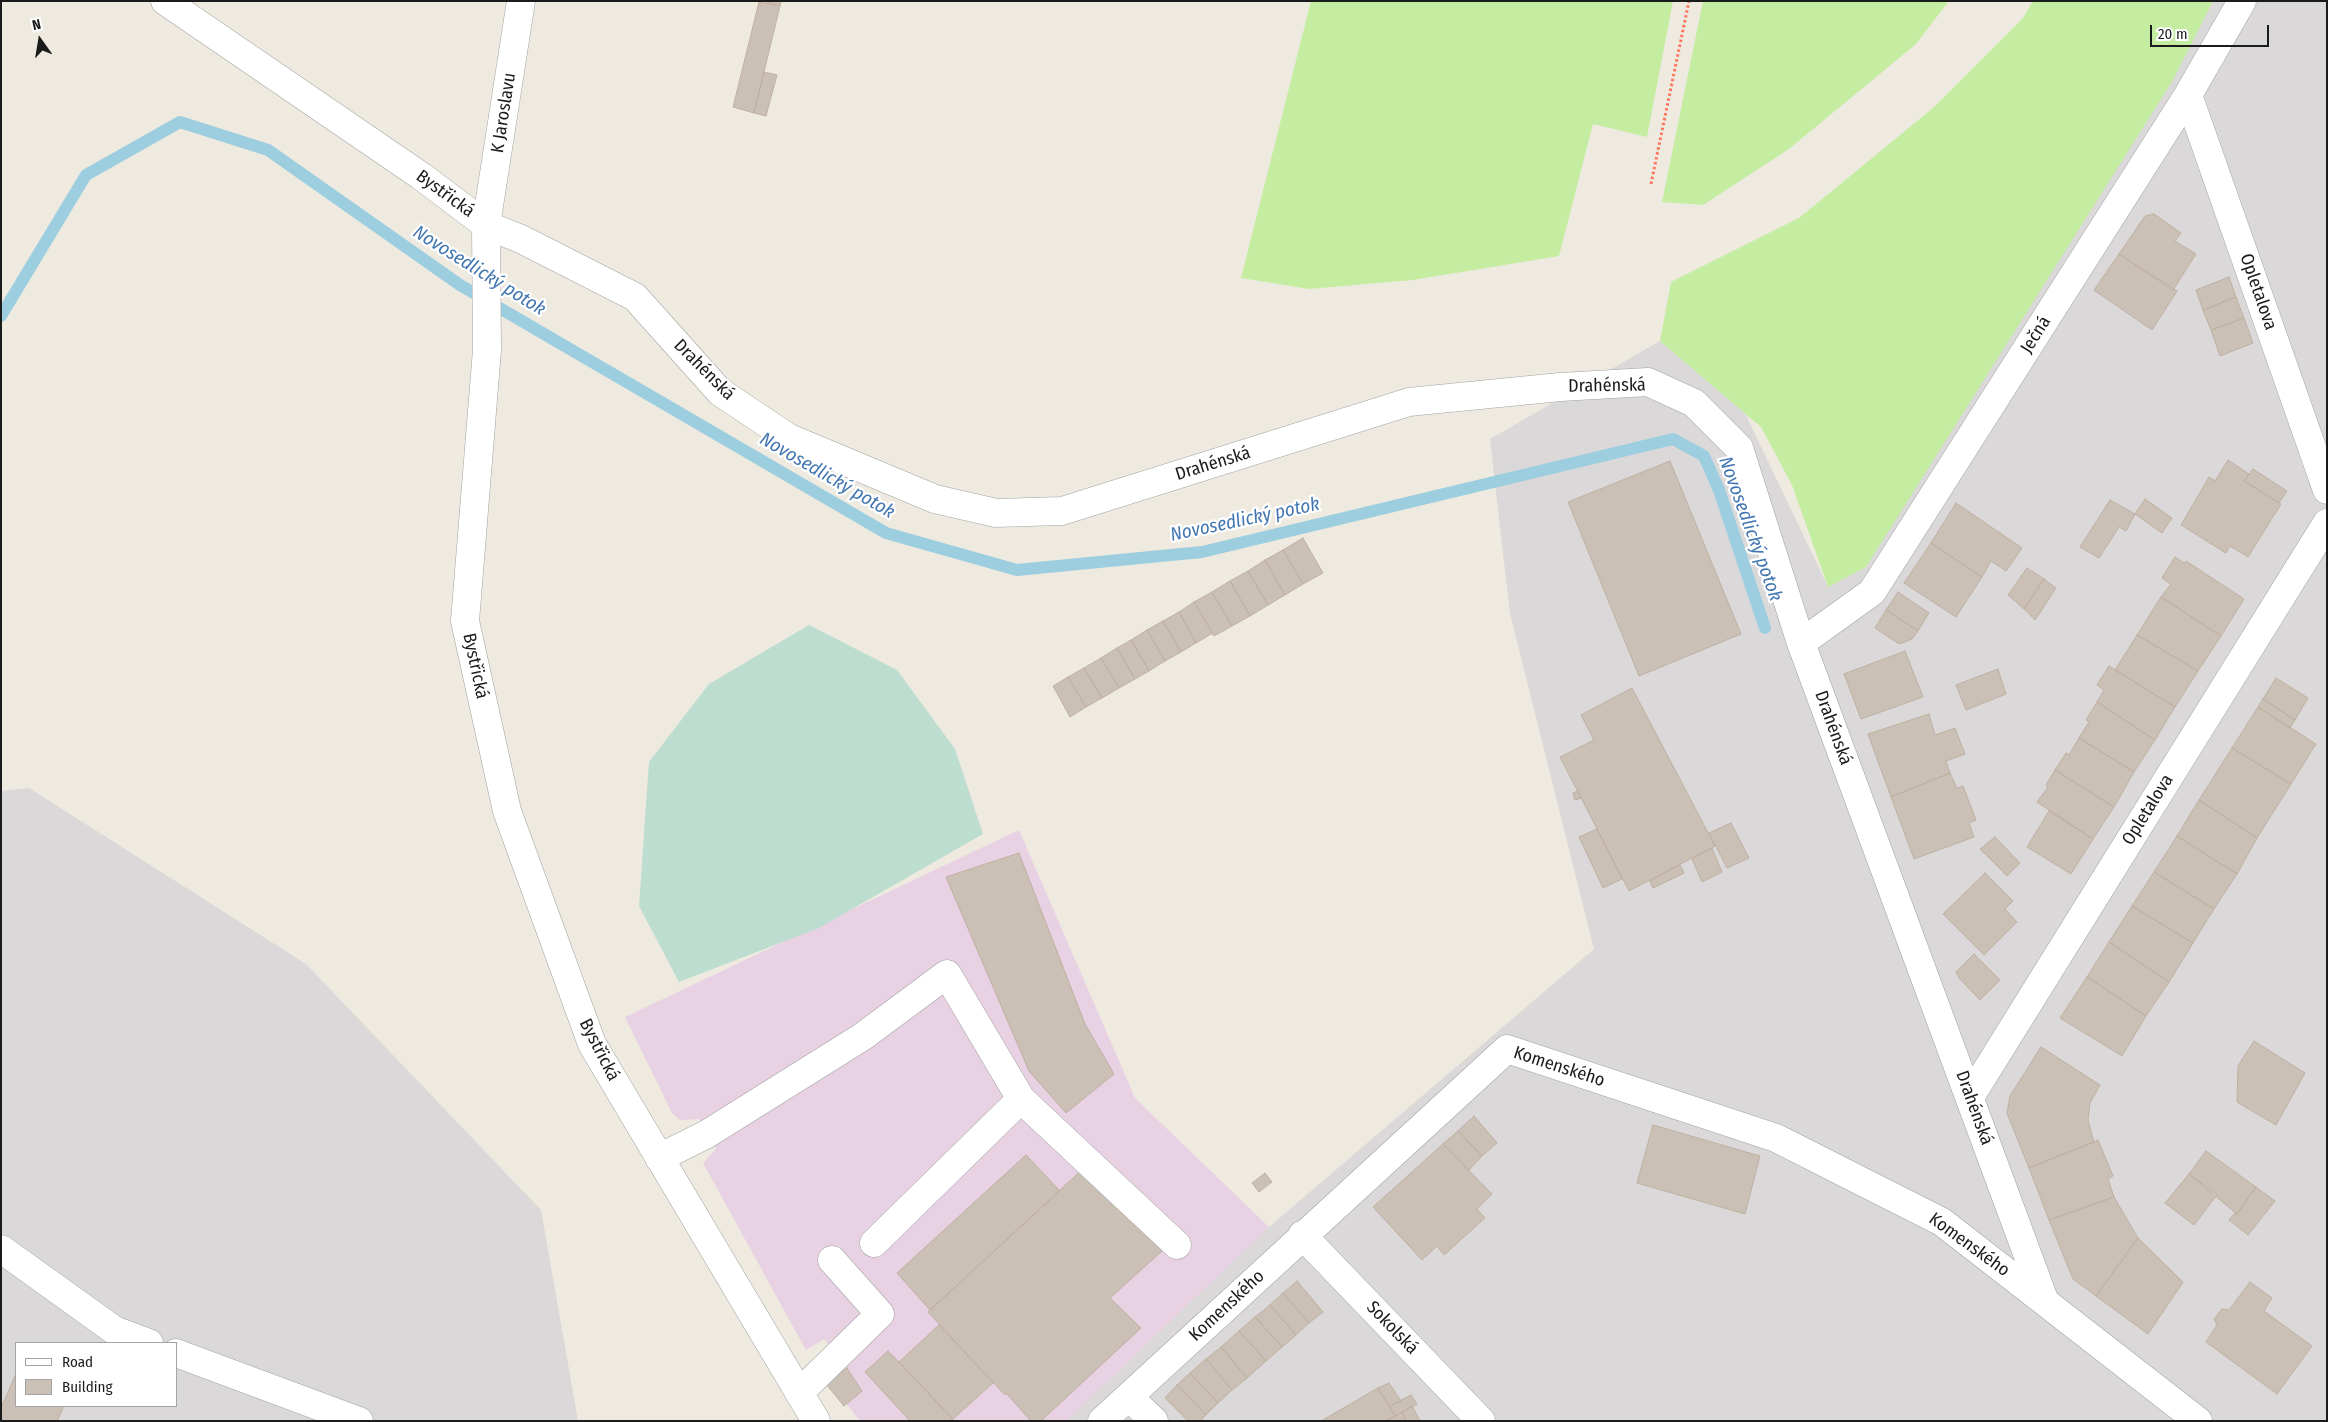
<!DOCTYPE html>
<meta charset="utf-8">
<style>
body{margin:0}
#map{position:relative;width:2328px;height:1422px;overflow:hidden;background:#eeeae0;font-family:"Fira Sans Condensed",sans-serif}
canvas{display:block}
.frame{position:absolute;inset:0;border:2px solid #1b1b1b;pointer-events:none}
.legend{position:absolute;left:15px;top:1342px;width:162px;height:65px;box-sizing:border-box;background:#fff;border:1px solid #a4a4a4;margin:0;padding:6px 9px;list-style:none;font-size:15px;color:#1b1b1b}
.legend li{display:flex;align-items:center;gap:10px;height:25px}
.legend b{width:25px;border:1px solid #a4a4a4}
.north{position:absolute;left:15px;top:15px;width:50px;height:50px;-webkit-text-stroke:4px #fff;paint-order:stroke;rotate:347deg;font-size:14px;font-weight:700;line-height:20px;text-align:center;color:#1b1b1b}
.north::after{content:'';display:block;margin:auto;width:18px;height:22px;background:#1b1b1b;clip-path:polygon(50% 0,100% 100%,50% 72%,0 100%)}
.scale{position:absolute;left:2150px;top:25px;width:119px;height:22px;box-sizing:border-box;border:2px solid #1b1b1b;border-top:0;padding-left:6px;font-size:15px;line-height:18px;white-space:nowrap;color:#1b1b1b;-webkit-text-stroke:4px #fff;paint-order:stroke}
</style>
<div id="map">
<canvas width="2328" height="1422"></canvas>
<div class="frame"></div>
<ul class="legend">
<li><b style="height:6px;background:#fff"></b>Road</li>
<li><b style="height:14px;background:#cac0b6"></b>Building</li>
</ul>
<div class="north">N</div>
<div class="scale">20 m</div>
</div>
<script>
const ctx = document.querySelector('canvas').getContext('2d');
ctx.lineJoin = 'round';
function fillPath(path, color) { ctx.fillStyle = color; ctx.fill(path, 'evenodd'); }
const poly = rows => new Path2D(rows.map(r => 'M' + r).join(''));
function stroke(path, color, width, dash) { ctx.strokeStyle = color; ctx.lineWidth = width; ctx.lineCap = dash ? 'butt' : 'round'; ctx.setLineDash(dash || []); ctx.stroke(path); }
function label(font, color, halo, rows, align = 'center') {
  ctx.font = font + ' "Fira Sans Condensed",sans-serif'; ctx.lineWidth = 4.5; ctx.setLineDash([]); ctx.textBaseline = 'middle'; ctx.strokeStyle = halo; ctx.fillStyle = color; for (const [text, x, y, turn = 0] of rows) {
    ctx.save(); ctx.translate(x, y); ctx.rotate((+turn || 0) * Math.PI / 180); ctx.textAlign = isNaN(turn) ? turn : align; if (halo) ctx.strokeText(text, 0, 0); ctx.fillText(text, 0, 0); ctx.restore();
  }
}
const residential = poly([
 [2209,1,2327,1,2327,1421,1066,1421,1269,1227,1594,949,1510,614,1490,439,1660,341,1745,413,1828,587,1866,567],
 [29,788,306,964,541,1210,578,1421,1,1421,1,791],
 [16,1343,176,1343,176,1406,16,1406]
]);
const industrial = poly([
 [1019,830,1135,1098,1269,1227,1066,1421,860,1421,838,1393,855,1378,824,1339,806,1350,703,1163,716,1149,699,1119,680,1120,672,1113,625,1017]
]);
const grass = poly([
 [1311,1,1673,1,1647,137,1593,124,1559,256,1413,280,1309,289,1241,278],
 [1703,1,1949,1,1916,44,1789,149,1703,205,1662,202],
 [2033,1,2213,1,2173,80,1866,567,1828,587,1792,485,1761,427,1660,341,1671,282,1799,218,1933,108,2023,18]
]);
const wetland = poly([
 [809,625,897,670,955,749,983,834,819,928,679,982,639,906,649,762,709,684]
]);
const stream = poly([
 [1,316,86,175,180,122,268,150,460,285,886,533,1017,570,1202,552,1673,439,1704,456,1719,490,1765,628]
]);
const building = poly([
 [763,1,781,1,780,6,763,1],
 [759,2,780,6,754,113,733,107,759,2],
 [764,72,777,75,766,116,754,113,764,72],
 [2154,214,2181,233,2175,241,2196,254,2173,290,2119,254,2145,216,2154,214],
 [2119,254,2177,291,2152,330,2094,290,2119,254],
 [2229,277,2236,297,2203,310,2196,290,2229,277],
 [2236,297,2244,318,2211,330,2203,310,2236,297],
 [2244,318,2253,343,2220,356,2211,330,2244,318],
 [2228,460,2249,474,2244,481,2281,504,2248,557,2230,546,2226,553,2181,525,2209,477,2215,481,2228,460],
 [1670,461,1741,634,1639,676,1568,502,1670,461],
 [2253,469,2287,491,2279,503,2244,481,2253,469],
 [2145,499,2172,518,2162,533,2135,514,2145,499],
 [2110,500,2135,514,2126,531,2119,527,2099,558,2080,547,2110,500],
 [1956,503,2022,548,2006,571,1991,561,1982,577,1931,543,1956,503],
 [1303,538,1323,573,1303,584,1283,550,1303,538],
 [1931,543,1982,577,1956,617,1904,583,1931,543],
 [1283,550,1303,584,1285,595,1265,560,1283,550],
 [2175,557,2184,563,2186,561,2244,599,2221,636,2161,597,2171,584,2162,578,2175,557],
 [1265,560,1285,595,1268,605,1248,571,1265,560],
 [2027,568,2044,579,2024,609,2008,595,2027,568],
 [1248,571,1268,605,1250,616,1230,581,1248,571],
 [2044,579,2056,588,2035,620,2024,609,2044,579],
 [1230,581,1250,616,1232,626,1212,592,1230,581],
 [1212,592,1232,626,1214,636,1194,602,1212,592],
 [1898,592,1929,613,1918,631,1886,610,1898,592],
 [2161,597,2221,636,2198,671,2137,635,2161,597],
 [1194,602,1213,633,1196,643,1179,612,1194,602],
 [1886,610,1918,631,1912,639,1899,644,1875,628,1886,610],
 [1179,612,1196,643,1181,652,1163,621,1179,612],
 [1163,621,1181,652,1165,661,1147,630,1163,621],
 [1147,630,1165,661,1149,671,1131,640,1147,630],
 [2137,635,2198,671,2175,707,2115,670,2137,635],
 [1131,640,1149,671,1135,679,1117,648,1131,640],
 [1117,648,1135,679,1119,688,1101,658,1117,648],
 [1905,651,1923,697,1861,719,1844,674,1905,651],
 [1101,658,1119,688,1102,698,1084,668,1101,658],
 [2109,666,2175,707,2155,740,2097,702,2104,690,2097,685,2109,666],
 [1084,668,1102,698,1086,707,1068,677,1084,668],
 [1998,669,2006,694,1966,710,1956,685,1998,669],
 [1068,677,1086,707,1070,717,1053,686,1068,677],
 [2276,678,2308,698,2295,720,2263,699,2276,678],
 [1632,688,1715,846,1629,891,1560,757,1594,740,1581,715,1632,688],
 [2263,699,2295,720,2290,728,2258,707,2263,699],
 [2097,702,2155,740,2134,772,2079,738,2089,722,2086,720,2097,702],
 [2258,707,2316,744,2291,784,2232,748,2258,707],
 [1929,714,1935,735,1955,728,1965,754,1946,761,1950,773,1891,797,1868,734,1929,714],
 [2079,738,2134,772,2114,807,2055,770,2066,753,2069,755,2079,738],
 [2232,748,2291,784,2257,838,2199,800,2232,748],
 [2055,770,2114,807,2093,839,2037,802,2048,787,2046,785,2055,770],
 [1950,773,1957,788,1963,786,1976,820,1969,823,1974,837,1914,859,1891,797,1950,773],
 [1578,791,1581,798,1575,800,1573,793,1578,791],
 [2199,800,2257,838,2237,874,2177,836,2199,800],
 [2049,811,2093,839,2071,874,2027,847,2049,811],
 [1731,823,1749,858,1727,868,1709,833,1731,823],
 [1597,829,1622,879,1603,888,1579,837,1597,829],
 [2177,836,2237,874,2214,909,2154,872,2177,836],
 [1995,837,2020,863,2007,876,1980,849,1995,837],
 [1712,848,1722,872,1702,882,1692,859,1712,848],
 [1019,853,1085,1024,1114,1074,1066,1113,1029,1071,946,877,1019,853],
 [1680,865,1684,873,1653,888,1650,881,1680,865],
 [2154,872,2214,909,2193,943,2132,906,2154,872],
 [1985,873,2013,901,2005,909,2017,922,1984,955,1943,914,1985,873],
 [2132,906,2193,943,2169,982,2109,942,2132,906],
 [2109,942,2169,982,2146,1016,2087,977,2109,942],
 [1974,954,2000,980,1980,1000,1959,978,1956,972,1974,954],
 [2087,977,2146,1016,2122,1056,2060,1018,2087,977],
 [2254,1041,2305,1073,2276,1125,2237,1102,2238,1066,2254,1041],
 [2041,1047,2100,1085,2090,1103,2088,1120,2094,1142,2029,1168,2007,1113,2010,1096,2041,1047],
 [1474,1116,1497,1143,1482,1156,1458,1131,1474,1116],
 [1653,1125,1760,1156,1745,1214,1637,1183,1653,1125],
 [1458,1131,1482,1156,1469,1170,1443,1144,1458,1131],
 [2098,1140,2113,1176,2108,1179,2114,1197,2049,1220,2029,1168,2098,1140],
 [1443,1144,1492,1194,1477,1209,1485,1218,1444,1255,1437,1246,1422,1260,1373,1207,1443,1144],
 [2206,1151,2256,1187,2237,1214,2189,1174,2206,1151],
 [1026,1155,1060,1191,930,1310,897,1273,1026,1155],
 [1085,1167,1162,1251,1110,1298,1141,1328,1041,1421,1031,1421,1006,1393,1005,1395,928,1312,1085,1167],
 [1265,1173,1272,1182,1259,1192,1252,1183,1265,1173],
 [2189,1174,2217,1195,2194,1225,2165,1203,2189,1174],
 [2256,1187,2275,1201,2248,1235,2229,1220,2235,1213,2237,1214,2256,1187],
 [2114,1197,2138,1238,2096,1296,2073,1279,2049,1220,2114,1197],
 [2138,1238,2183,1282,2148,1334,2096,1296,2138,1238],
 [1297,1281,1323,1312,1309,1323,1283,1293,1297,1281],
 [2250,1282,2272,1298,2264,1311,2312,1346,2277,1394,2206,1342,2217,1325,2214,1319,2222,1309,2229,1310,2250,1282],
 [1283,1293,1309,1323,1296,1335,1270,1305,1283,1293],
 [1270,1305,1296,1335,1282,1347,1255,1317,1270,1305],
 [1255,1317,1282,1347,1266,1361,1239,1331,1255,1317],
 [939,1325,993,1383,953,1419,899,1362,939,1325],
 [1239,1331,1266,1361,1247,1378,1221,1347,1239,1331],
 [1221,1347,1247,1378,1232,1390,1206,1359,1221,1347],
 [888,1351,899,1362,954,1421,910,1421,865,1372,888,1351],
 [1206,1359,1232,1390,1218,1403,1190,1373,1206,1359],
 [847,1368,862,1391,844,1406,826,1384,847,1368],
 [1190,1373,1218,1403,1206,1415,1177,1385,1190,1373],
 [16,1374,16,1406,64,1406,57,1421,1,1421,1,1408,16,1374],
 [1389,1383,1401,1401,1390,1406,1378,1388,1389,1383],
 [1177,1385,1206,1415,1200,1421,1188,1421,1165,1398,1177,1385],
 [1378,1388,1395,1416,1385,1421,1321,1421,1378,1388],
 [1411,1395,1417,1404,1395,1416,1390,1406,1411,1395],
 [1412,1406,1420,1421,1406,1421,1402,1412,1412,1406],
 [1402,1412,1406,1421,1385,1421,1395,1416,1402,1412]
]);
const path = poly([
 [1651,184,1689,1]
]);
const minor = poly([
 [165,1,421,176,486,225,487,350,465,621,507,811,592,1044,816,1421],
 [521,1,486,225,521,239,635,297,720,392,789,438,935,499,996,513,1062,511,1409,402,1560,387,1648,382,1694,403,1739,448,1801,643,2045,1302,2198,1421],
 [2188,95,2327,490],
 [1801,643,1872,592,2188,95,2242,1],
 [1970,1097,2327,523],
 [659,1158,707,1134,862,1037,947,974,1021,1099,1177,1245],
 [1302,1235,1481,1421],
 [874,1243,1021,1099],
 [1,1249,114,1330,149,1343],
 [176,1353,359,1421],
 [799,1393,880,1314,832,1260],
 [1129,1397,1154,1421],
 [1102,1421,1507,1049,1776,1138,1942,1222,2045,1302]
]);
const streetNames = [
 ["K Jaroslavu",504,113,-81],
 ["Bystřická",445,194,36],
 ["Opletalova",2258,292,71],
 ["Ječná",2036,335,-58],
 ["Drahénská",704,370,45],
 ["Drahénská",1607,386,-1],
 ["Drahénská",1213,464,-17],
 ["Bystřická",475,666,78],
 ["Drahénská",1833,728,70],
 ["Opletalova",2148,810,-58],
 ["Bystřická",599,1050,63],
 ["Komenského",1559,1067,18],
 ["Drahénská",1974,1108,70],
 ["Komenského",1969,1245,36],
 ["Komenského",1227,1306,-43],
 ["Sokolská",1392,1328,46]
];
const waterNames = [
 ["Novosedlický potok",479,271,32],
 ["Novosedlický potok",827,476,30],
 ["Novosedlický potok",1245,520,-12],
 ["Novosedlický potok",1750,529,70]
];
fillPath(residential, '#dad8d8');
fillPath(industrial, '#e8d1e3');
fillPath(grass, '#c4eda1');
fillPath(wetland, '#bcddcf');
stroke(stream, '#9dcedf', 12);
fillPath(building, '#cac0b6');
stroke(building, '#c0b0a1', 1);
stroke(minor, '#a2a2a2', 29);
stroke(path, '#ff7560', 3, [2.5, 2.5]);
stroke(minor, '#fff', 28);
label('18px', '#1b1b1b', '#fff', streetNames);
label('italic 19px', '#4276b1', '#fff', waterNames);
</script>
